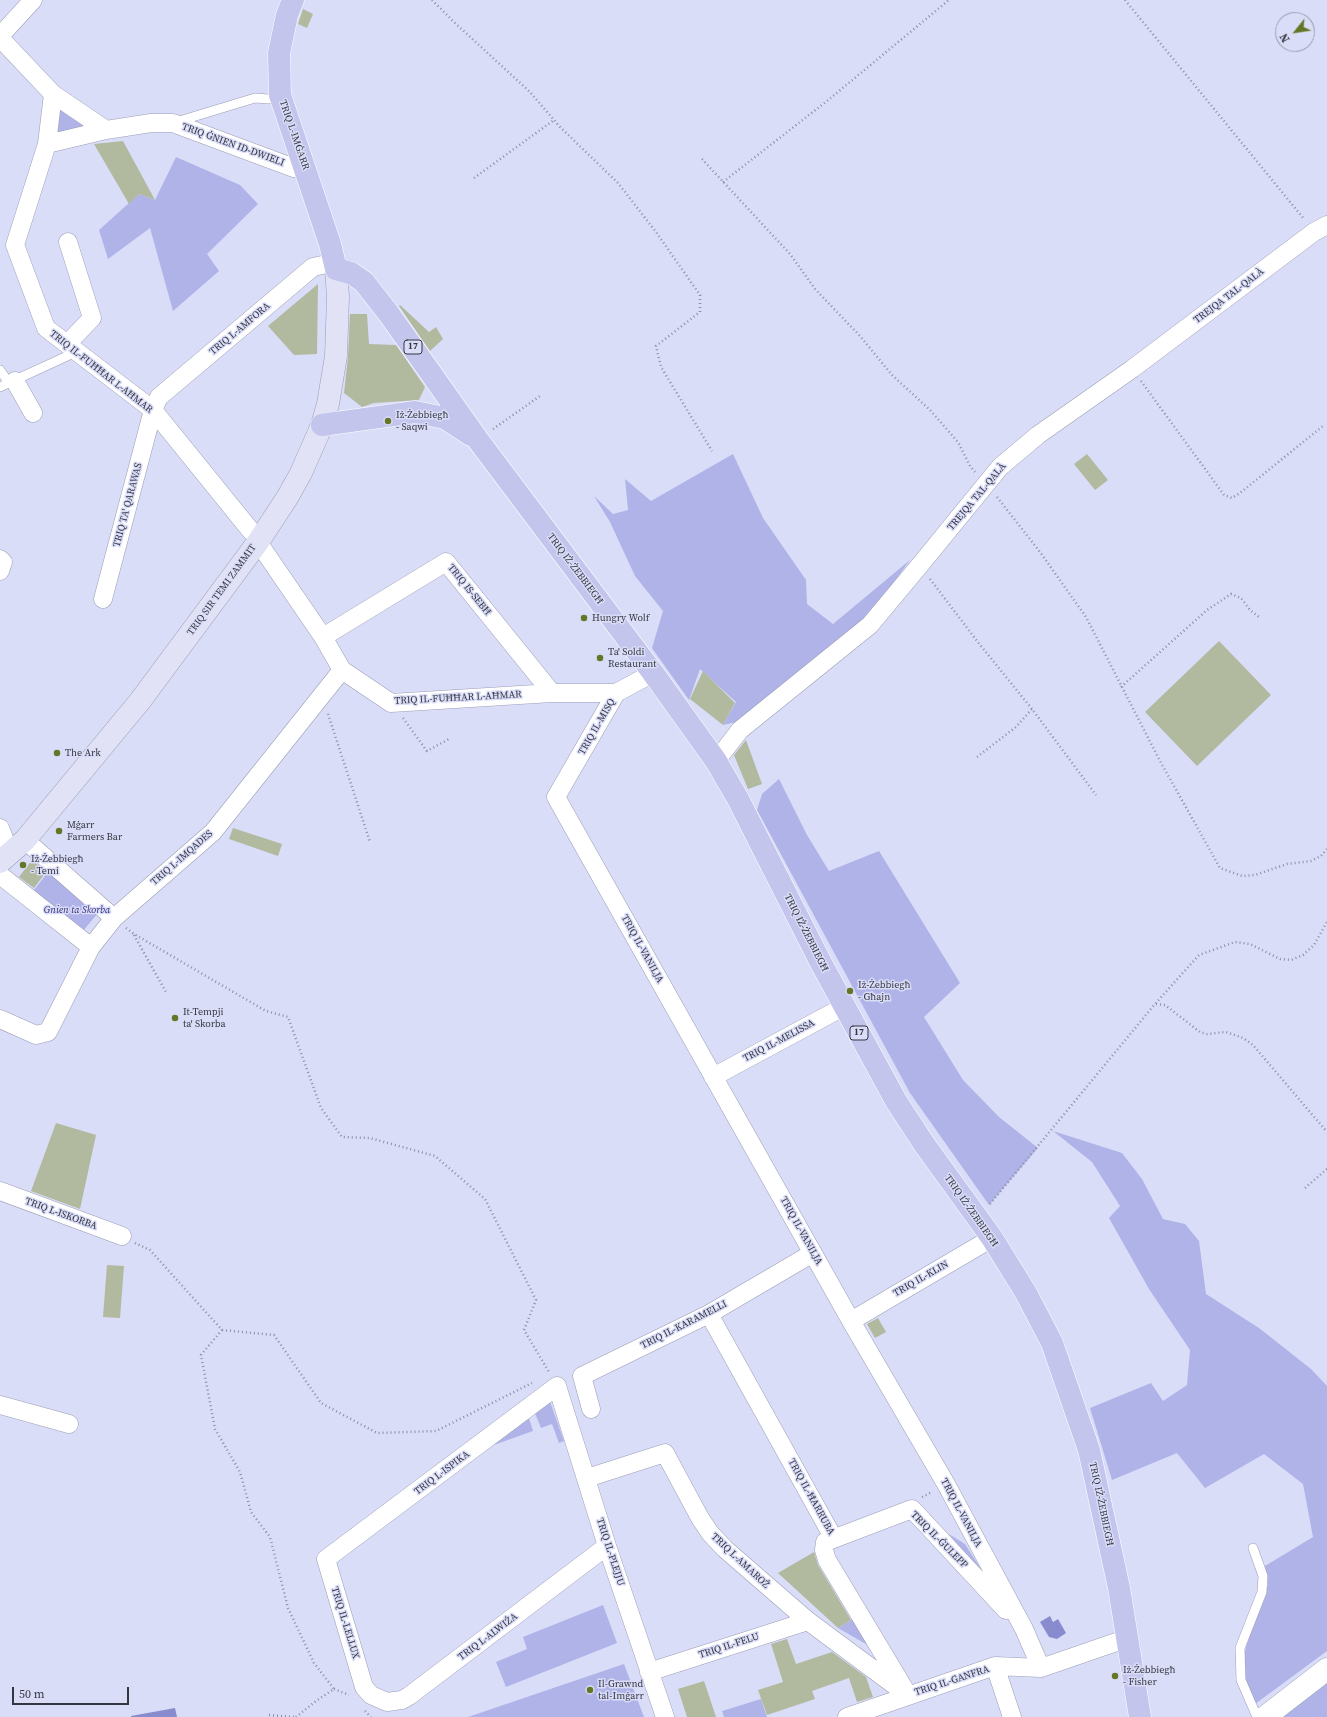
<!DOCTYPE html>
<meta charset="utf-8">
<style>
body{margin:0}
#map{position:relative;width:1327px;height:1717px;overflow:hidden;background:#daddf8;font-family:"Source Serif 4",serif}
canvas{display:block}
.north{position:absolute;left:1275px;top:12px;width:40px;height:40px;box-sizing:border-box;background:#daddf8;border:1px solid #989aae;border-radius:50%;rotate:240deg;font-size:11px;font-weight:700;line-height:16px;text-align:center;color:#353640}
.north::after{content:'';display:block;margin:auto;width:14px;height:18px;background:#657727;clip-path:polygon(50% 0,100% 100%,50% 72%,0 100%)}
.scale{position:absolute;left:12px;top:1687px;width:117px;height:18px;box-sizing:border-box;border:2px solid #353640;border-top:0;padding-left:5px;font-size:12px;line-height:14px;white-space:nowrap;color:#353640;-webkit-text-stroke:3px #daddf8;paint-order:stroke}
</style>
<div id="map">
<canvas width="1327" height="1717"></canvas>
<div class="north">N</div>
<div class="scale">50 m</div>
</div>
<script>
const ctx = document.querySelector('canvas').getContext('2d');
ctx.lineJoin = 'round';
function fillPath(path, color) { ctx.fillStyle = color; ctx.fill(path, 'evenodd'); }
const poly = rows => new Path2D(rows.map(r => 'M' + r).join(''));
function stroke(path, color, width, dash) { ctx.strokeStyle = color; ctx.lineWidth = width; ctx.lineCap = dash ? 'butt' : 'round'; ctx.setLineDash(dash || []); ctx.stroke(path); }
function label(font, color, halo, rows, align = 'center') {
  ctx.font = font + ' "Source Serif 4",serif'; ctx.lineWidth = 3; ctx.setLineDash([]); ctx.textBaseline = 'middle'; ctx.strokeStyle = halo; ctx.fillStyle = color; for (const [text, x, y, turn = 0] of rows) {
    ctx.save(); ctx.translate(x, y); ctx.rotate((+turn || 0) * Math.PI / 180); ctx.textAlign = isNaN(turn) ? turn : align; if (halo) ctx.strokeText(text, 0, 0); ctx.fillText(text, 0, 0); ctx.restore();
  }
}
const green = poly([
 [59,109,87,126,55,135],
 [176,157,240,185,258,204,207,254,219,271,173,311,150,228,108,259,99,230,139,194,155,200],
 [733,454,763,518,806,580,807,604,833,624,910,560,878,604,844,638,741,721,723,725,736,702,700,669,689,700,652,648,663,611,635,576,610,522,594,496,613,514,628,510,625,479,651,501],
 [779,779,807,835,829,871,879,851,960,983,924,1017,963,1080,999,1117,1038,1148,989,1205,910,1093,757,810,762,794],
 [48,872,98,913,83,931,34,890],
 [1053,1131,1122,1153,1142,1179,1163,1219,1185,1224,1199,1241,1206,1294,1259,1328,1311,1369,1327,1386,1327,1651,1255,1704,1247,1687,1242,1665,1248,1639,1268,1585,1265,1566,1313,1537,1303,1484,1264,1454,1205,1488,1177,1453,1112,1480,1090,1408,1151,1383,1163,1401,1187,1385,1190,1350,1149,1289,1109,1218,1120,1206,1092,1162],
 [549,1399,564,1441,559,1443,552,1424,541,1428,534,1411],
 [528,1415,533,1431,491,1446],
 [949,1534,965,1544,991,1585],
 [603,1605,617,1643,506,1687,496,1662,527,1649,523,1637],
 [853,1619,871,1647,838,1628],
 [624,1664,644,1717,468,1717],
 [1327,1681,1327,1717,1280,1717],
 [761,1699,767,1717,724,1717,722,1711]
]);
const water = poly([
 [1050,1616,1053,1622,1058,1619,1066,1633,1057,1639,1049,1637,1040,1622],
 [175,1708,177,1717,131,1717,131,1716]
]);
const building = poly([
 [303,9,313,14,307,28,298,24],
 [123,141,155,200,139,194,129,204,94,144],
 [318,284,317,354,294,355,268,326],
 [400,305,429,332,436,327,443,339,430,351,399,306],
 [350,314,367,314,369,344,396,345,425,387,419,400,374,403,362,407,344,393,348,357],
 [1087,454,1108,480,1095,490,1074,464],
 [1219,641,1271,695,1197,766,1145,712],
 [703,671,735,703,723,725,690,699],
 [746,740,762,784,748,789,734,755],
 [233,828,282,844,278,856,229,839],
 [32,860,46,872,34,888,19,877],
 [56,1123,96,1135,80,1209,31,1191],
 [107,1265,124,1266,120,1318,103,1317],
 [878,1318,886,1332,875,1338,867,1324],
 [814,1552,818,1565,851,1620,838,1628,778,1573],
 [787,1639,796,1664,832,1652,866,1677,873,1697,857,1702,849,1678,812,1691,815,1699,767,1715,758,1690,783,1682,771,1644],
 [704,1681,716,1717,687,1717,678,1689]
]);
const path = poly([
 [432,0,455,23,530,92,560,127,618,183,656,232,700,295,700,312,656,346,661,367,712,451],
 [1125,0,1304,219],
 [702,159,790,254,815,289,860,336,892,375,930,410,958,442,970,466,975,472],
 [474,178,554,120],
 [723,182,827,101,949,0],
 [1141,381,1224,495,1232,498,1240,493,1323,426],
 [493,429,540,396],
 [997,497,1040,552,1086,617,1160,761,1220,868,1242,876,1255,875,1287,864,1311,861,1321,856,1327,849],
 [930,579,977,641,1032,709],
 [1121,687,1207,610,1231,594,1241,598,1250,610,1259,617],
 [328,714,370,842],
 [403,718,427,751,449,739],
 [977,757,1016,727,1032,709,1096,795],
 [126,928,134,934,266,1011,288,1017,321,1108,342,1137,370,1138,435,1156,485,1199,536,1300,524,1330,549,1372],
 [134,935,167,994],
 [1156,1004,1165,1005,1200,1032,1207,1034,1226,1032,1243,1038,1253,1045,1327,1132],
 [1305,1188,1327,1169],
 [990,1204,1155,1004,1199,955,1235,942,1250,944,1280,959,1291,960,1303,955,1314,945,1327,922],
 [135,1243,150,1250,222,1330,201,1355,215,1429,240,1472,251,1512,270,1537,288,1608,314,1663,334,1689,316,1701,296,1717],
 [222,1330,274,1335,321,1403,377,1433,436,1431,532,1383],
 [922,1497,932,1492],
 [334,1689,349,1695],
 [365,1711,371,1717],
 [269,1715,294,1717]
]);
const service = poly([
 [176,122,255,98,269,99],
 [0,370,9,383],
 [0,387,76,352],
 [1253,1548,1263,1576,1262,1592,1240,1648,1241,1680,1257,1717]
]);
const minor = poly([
 [0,36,33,0],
 [0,38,53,94,106,130],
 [53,94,47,144,15,245,46,328,153,410,251,531],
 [47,144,106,130,151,123,173,123,294,168],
 [67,344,92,318,68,242],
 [15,381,33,413],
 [258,542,323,637,342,670,391,703,552,693,616,693],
 [0,559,3,562,0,571],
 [103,599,153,410,159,397,313,267,327,264,336,269],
 [323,637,446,562,552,693],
 [653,673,616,693,556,797,851,1321,946,1484,1024,1629,1041,1668],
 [716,761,740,730,870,625,920,565,1000,467,1038,435,1132,369,1314,232,1327,225],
 [0,828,5,841,13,850],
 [25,840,114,918],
 [0,875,91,947],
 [0,1019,36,1035,48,1032,91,947,114,918,213,832,342,670],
 [713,1077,845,1006],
 [0,1191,122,1236],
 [709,1314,834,1539],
 [851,1321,992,1238],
 [0,1405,69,1424],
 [591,1409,582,1376,709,1314,813,1253],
 [587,1478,665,1453,700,1518,710,1533,725,1549,808,1621,901,1690],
 [607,1546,409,1696,402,1700,387,1702,371,1695,364,1687,326,1559,557,1386,607,1546,665,1717],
 [995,1666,1012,1717],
 [649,1672,808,1621],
 [908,1695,827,1560,824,1550,825,1542,912,1509,1006,1610],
 [847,1717,995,1666,1041,1668,1128,1638]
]);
const tertiary = poly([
 [1265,1717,1327,1669]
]);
const secondary = poly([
 [0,862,25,840,140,701,258,542,287,498,301,473,322,425,328,404,336,356,338,297,336,269]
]);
const primary = poly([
 [293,0,287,15,279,53,280,95,330,244,336,269,351,273,364,282,389,314,478,440,653,673,716,761,738,799,821,963,896,1101,924,1144,992,1238,1026,1293,1052,1343,1089,1450,1119,1588,1140,1717],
 [322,425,415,412,445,418,471,435]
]);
const markers = [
 [388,421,4,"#657727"],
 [584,618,4,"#657727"],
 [600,658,4,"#657727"],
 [57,753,4,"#657727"],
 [59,831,4,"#657727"],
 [23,865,4,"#657727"],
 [850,991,4,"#657727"],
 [175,1018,4,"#657727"],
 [1115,1676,4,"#657727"],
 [590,1690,4,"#657727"]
];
const shields = [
 [413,347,18],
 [859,1033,18]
];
const shieldNames = [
 ["17",413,347],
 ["17",859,1033]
];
const streetNames = [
 ["TRIQ L-IMĠARR",294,135,71],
 ["TRIQ ĠNIEN ID-DWIELI",233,145,20],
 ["TREJQA TAL-QALÀ",1229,296,-37],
 ["TRIQ L-AMFORA",240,329,-40],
 ["TRIQ IL-FUĦĦAR L-AĦMAR",101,372,38],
 ["TREJQA TAL-QALÀ",977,497,-50],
 ["TRIQ TA' QARAWAS",128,505,-75],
 ["TRIQ IŻ-ŻEBBIEGĦ",575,569,53],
 ["TRIQ SIR TEMI ZAMMIT",222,590,-54],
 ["TRIQ IS-SEBĦ",469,590,51],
 ["TRIQ IL-FUĦĦAR L-AĦMAR",458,698,-3],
 ["TRIQ IL-MISQ",597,727,-60],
 ["TRIQ L-IMQADES",182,858,-41],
 ["TRIQ IŻ-ŻEBBIEGĦ",806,933,63],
 ["TRIQ IL-VANILJA",642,949,61],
 ["TRIQ IL-MELISSA",779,1041,-28],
 ["TRIQ IŻ-ŻEBBIEGĦ",971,1211,55],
 ["TRIQ L-ISKORBA",61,1214,20],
 ["TRIQ IL-VANILJA",801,1231,61],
 ["TRIQ IL-KLIN",921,1279,-30],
 ["TRIQ IL-KARAMELLI",684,1325,-27],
 ["TRIQ L-ISPIKA",442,1473,-37],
 ["TRIQ IL-ĦARRUBA",811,1497,61],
 ["TRIQ IŻ-ŻEBBIEGĦ",1101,1504,78],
 ["TRIQ IL-VANILJA",961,1513,62],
 ["TRIQ IL-ĠULEPP",939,1540,45],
 ["TRIQ IL-PLEJJU",610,1552,72],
 ["TRIQ L-AMAROŻ",740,1561,43],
 ["TRIQ IL-LELLUX",345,1623,73],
 ["TRIQ L-ALWIŻA",488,1637,-37],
 ["TRIQ IL-FELU",729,1646,-18],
 ["TRIQ IL-GANFRA",952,1681,-18]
];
const poiNames = [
 ["Iż-Żebbiegħ",396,415],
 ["- Saqwi",396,427],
 ["Hungry Wolf",592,618],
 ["Ta' Soldi",608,652],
 ["Restaurant",608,664],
 ["The Ark",65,753],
 ["Mġarr",67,825],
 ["Farmers Bar",67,837],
 ["Iż-Żebbiegħ",31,859],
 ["- Temi",31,871],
 ["Iż-Żebbiegħ",858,985],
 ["- Għajn",858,997],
 ["It-Tempji",183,1012],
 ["ta' Skorba",183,1024],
 ["Iż-Żebbiegħ",1123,1670],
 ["- Fisher",1123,1682],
 ["Il-Grawnd",598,1684],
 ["tal-Imġarr",598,1696]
];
const parkNames = [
 ["Gnien ta Skorba",77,910]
];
fillPath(green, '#afb3e8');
fillPath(water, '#888bcd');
fillPath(building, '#b1b99f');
stroke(service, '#9a9db6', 10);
stroke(minor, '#9a9db6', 19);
stroke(tertiary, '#9a9db6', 23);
stroke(secondary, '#9a9db6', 23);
stroke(primary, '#fff', 23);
stroke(path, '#8c8ea1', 2.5, [1, 3]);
stroke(service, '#fff', 9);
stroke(minor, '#fff', 18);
stroke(tertiary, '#fff', 22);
stroke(secondary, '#e1e2f5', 22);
stroke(primary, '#c4c5ec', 22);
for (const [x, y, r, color] of markers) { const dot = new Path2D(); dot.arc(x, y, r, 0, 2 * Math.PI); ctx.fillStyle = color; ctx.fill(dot); stroke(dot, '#daddf8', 1.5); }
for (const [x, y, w] of shields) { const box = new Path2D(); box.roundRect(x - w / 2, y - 7, w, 14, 3); ctx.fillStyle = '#daddf8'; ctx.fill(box); stroke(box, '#353640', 1); }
label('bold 9px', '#353640', null, shieldNames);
label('10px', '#353640', '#daddf8', streetNames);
label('10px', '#353640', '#daddf8', poiNames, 'left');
label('italic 10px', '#302976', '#daddf8', parkNames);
</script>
